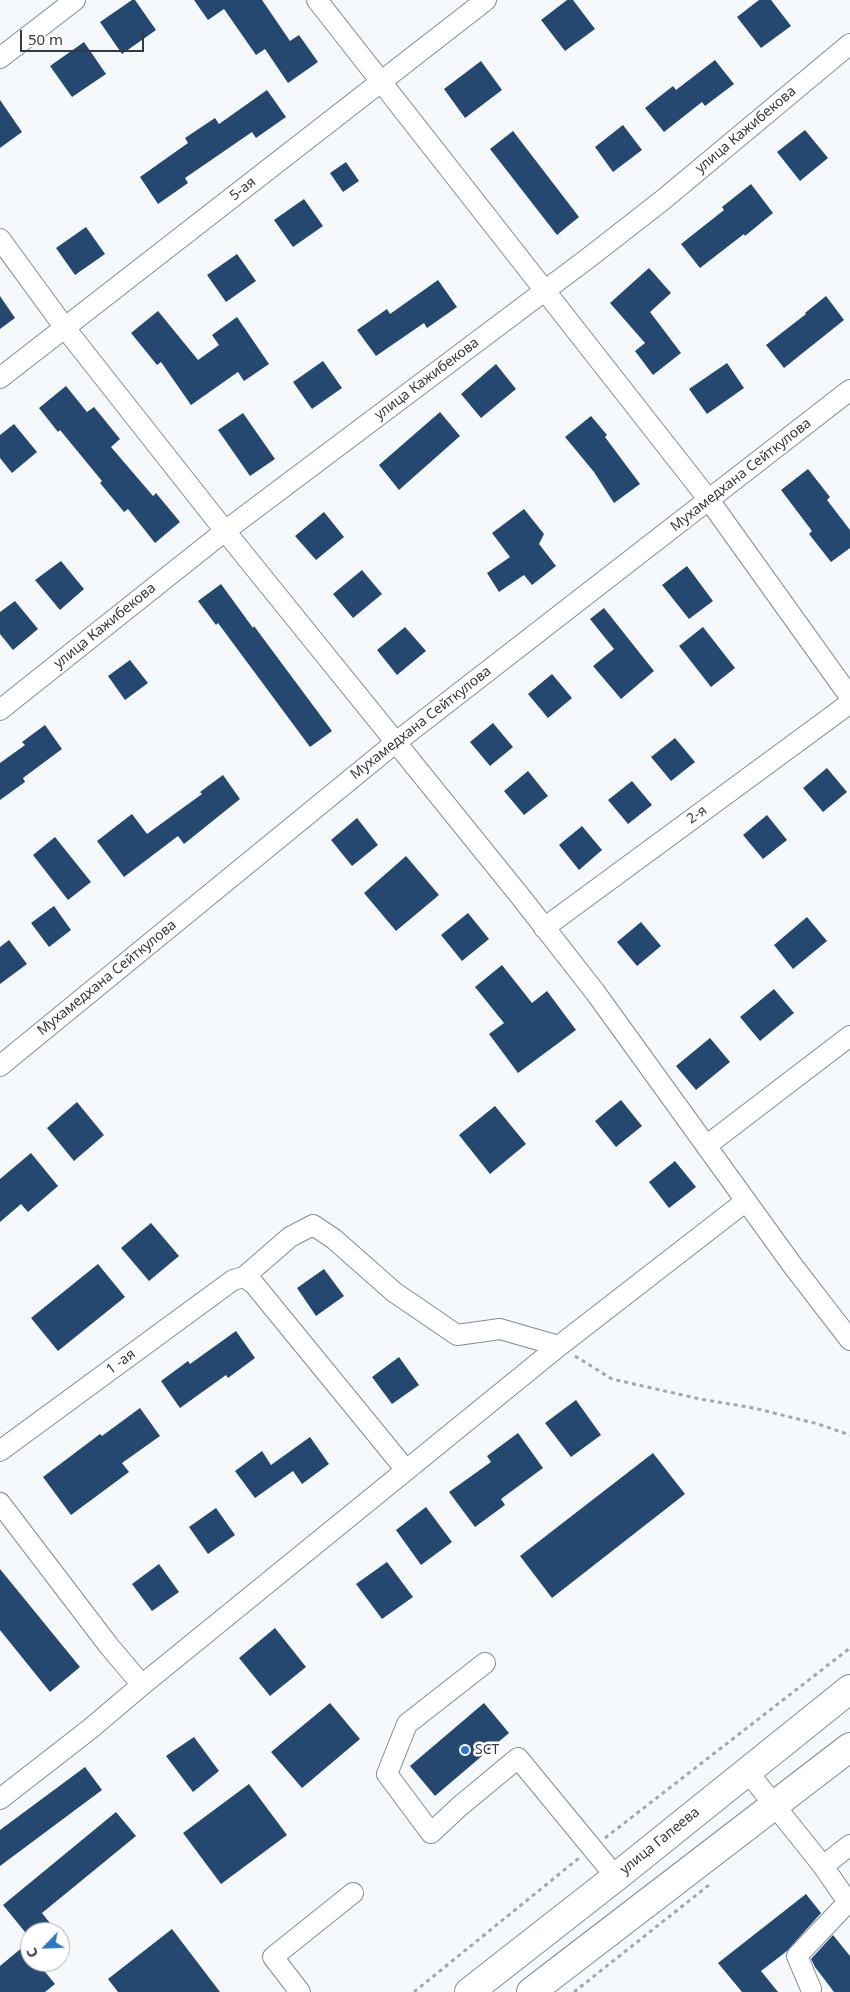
<!DOCTYPE html>
<meta charset="utf-8">
<style>
body{margin:0}
#map{position:relative;width:850px;height:1992px;overflow:hidden;background:#f6f9fc;font-family:"Noto Sans",sans-serif}
canvas{display:block}
.north{position:absolute;left:20px;top:1922px;width:50px;height:50px;box-sizing:border-box;background:#fff;border:1px solid #aeb0b3;border-radius:50%;rotate:246deg;font-size:14px;font-weight:700;line-height:20px;text-align:center;color:#353a40}
.north::after{content:'';display:block;margin:auto;width:18px;height:22px;background:#2c78c8;clip-path:polygon(50% 0,100% 100%,50% 72%,0 100%)}
.scale{position:absolute;left:20px;top:30px;width:124px;height:22px;box-sizing:border-box;border:2px solid #353a40;border-top:0;padding-left:6px;font-size:15px;line-height:18px;white-space:nowrap;color:#353a40;-webkit-text-stroke:4px #fff;paint-order:stroke}
</style>
<div id="map">
<canvas width="850" height="1992"></canvas>
<div class="north">С</div>
<div class="scale">50 m</div>
</div>
<script>
const ctx = document.querySelector('canvas').getContext('2d');
ctx.lineJoin = 'round';
function fillPath(path, color) { ctx.fillStyle = color; ctx.fill(path, 'evenodd'); }
const poly = rows => new Path2D(rows.map(r => 'M' + r).join(''));
function stroke(path, color, width, dash) { ctx.strokeStyle = color; ctx.lineWidth = width; ctx.lineCap = dash ? 'butt' : 'round'; ctx.setLineDash(dash || []); ctx.stroke(path); }
function label(font, color, halo, rows, align = 'center') {
  ctx.font = font + ' "Noto Sans",sans-serif'; ctx.lineWidth = 5; ctx.setLineDash([]); ctx.textBaseline = 'middle'; ctx.strokeStyle = halo; ctx.fillStyle = color; for (const [text, x, y, turn = 0] of rows) {
    ctx.save(); ctx.translate(x, y); ctx.rotate((+turn || 0) * Math.PI / 180); ctx.textAlign = isNaN(turn) ? turn : align; if (halo) ctx.strokeText(text, 0, 0); ctx.fillText(text, 0, 0); ctx.restore();
  }
}
const building = poly([
 [132,0,135,0,156,30,122,54,100,22],
 [194,0,262,0,290,41,299,35,318,62,288,83,265,49,256,55,224,9,208,20],
 [567,0,573,0,595,29,565,51,541,20],
 [759,0,771,0,791,26,761,48,737,17],
 [84,42,106,74,72,97,50,66],
 [715,60,734,84,705,106,702,102,664,132,645,108,673,86,676,90],
 [481,61,502,90,465,118,444,89],
 [267,90,286,117,256,138,252,132,185,178,188,183,158,204,140,177,188,143,185,138,215,118,219,124],
 [0,100,22,132,0,148],
 [623,125,642,150,613,172,595,147],
 [805,130,828,158,800,181,777,152],
 [513,131,579,217,557,235,490,149],
 [346,162,359,181,343,192,330,173],
 [751,184,773,213,745,236,744,234,700,268,681,244,724,210,722,207],
 [304,199,323,226,293,247,274,220],
 [86,227,105,254,75,275,56,248],
 [237,254,256,281,226,302,207,275],
 [649,268,671,293,650,312,681,353,653,375,635,351,645,343,610,303],
 [438,280,457,307,427,328,424,323,376,356,357,330,387,309,390,314],
 [0,296,15,318,0,329],
 [826,296,844,320,784,368,766,345,806,314,805,313],
 [158,311,198,360,219,345,212,335,237,317,269,364,244,381,238,372,191,405,161,362,157,365,131,333],
 [323,361,342,388,312,409,293,382],
 [727,363,744,388,707,414,689,389],
 [496,364,516,389,481,418,461,394],
 [66,386,87,412,94,407,120,439,111,447,153,496,156,493,180,522,155,543,128,509,124,512,100,483,102,481,60,430,58,432,39,408],
 [440,412,460,436,399,490,379,465],
 [243,413,275,459,250,476,218,430],
 [591,416,607,435,605,437,640,484,614,503,594,472,565,437],
 [14,424,37,452,12,473,0,458,0,435],
 [808,469,830,497,827,500,850,530,850,548,831,562,809,534,812,531,781,490],
 [524,509,544,534,539,544,556,566,532,585,524,575,499,592,487,573,510,557,492,533],
 [324,512,344,537,316,560,295,536],
 [61,561,84,589,60,610,35,580],
 [687,566,713,601,689,619,662,585],
 [362,570,382,594,353,618,333,594],
 [221,584,253,628,254,626,332,731,310,747,218,623,216,625,198,601],
 [15,601,38,629,13,650,0,634,0,612],
 [604,608,654,671,621,699,593,666,614,649,590,619],
 [405,627,426,651,397,675,377,650],
 [703,627,735,668,711,687,679,646],
 [130,660,148,683,125,700,108,676],
 [552,674,572,698,548,718,528,694],
 [493,723,513,747,490,766,470,742],
 [45,725,62,749,23,778,25,782,0,800,0,763,25,745,22,742],
 [675,738,695,762,671,781,651,757],
 [827,768,847,792,823,812,803,788],
 [528,771,548,796,524,815,504,791],
 [223,775,240,799,184,844,178,836,124,877,97,841,132,814,147,834,202,794,200,792],
 [632,781,652,805,628,824,608,800],
 [767,815,787,840,763,859,743,835],
 [357,818,378,845,352,866,331,840],
 [582,826,602,850,579,870,559,845],
 [55,837,91,882,68,900,33,855],
 [406,856,439,895,396,931,364,893],
 [54,906,71,930,49,947,31,923],
 [468,913,489,939,462,961,441,935],
 [807,917,827,941,793,969,774,945],
 [641,922,661,946,637,966,617,942],
 [9,940,27,964,0,984,0,947],
 [502,965,532,1003,547,991,576,1030,518,1073,489,1034,504,1023,475,987],
 [774,989,794,1013,760,1041,740,1017],
 [710,1038,730,1062,696,1090,676,1066],
 [621,1100,642,1126,616,1147,595,1121],
 [77,1102,104,1135,74,1161,47,1128],
 [495,1106,526,1144,490,1174,459,1135],
 [31,1153,58,1186,28,1212,21,1204,0,1222,0,1179],
 [675,1161,696,1187,669,1208,649,1182],
 [151,1223,179,1256,149,1281,121,1248],
 [98,1264,125,1297,58,1351,31,1318],
 [324,1269,344,1296,316,1316,297,1288],
 [236,1331,255,1358,228,1378,226,1375,180,1408,161,1381,188,1361,190,1364],
 [399,1357,419,1385,392,1404,372,1377],
 [576,1400,601,1435,571,1457,545,1423],
 [140,1408,160,1436,122,1463,129,1472,71,1515,43,1477,100,1434,102,1436],
 [518,1433,543,1468,501,1499,505,1505,475,1527,449,1492,491,1462,487,1456],
 [310,1437,329,1464,302,1484,293,1471,255,1498,235,1471,262,1451,271,1465],
 [653,1453,685,1494,552,1598,520,1556],
 [426,1507,452,1542,421,1565,396,1530],
 [216,1508,235,1535,208,1554,189,1527],
 [387,1562,413,1597,382,1619,356,1584],
 [159,1564,179,1592,152,1611,132,1584],
 [0,1569,80,1667,50,1692,0,1630],
 [275,1628,306,1667,270,1696,239,1658],
 [330,1703,360,1739,302,1788,271,1752],
 [484,1703,509,1733,435,1796,410,1766],
 [194,1737,219,1771,193,1792,166,1756],
 [85,1767,102,1790,0,1866,0,1830],
 [249,1784,287,1835,221,1884,183,1833],
 [116,1812,136,1836,42,1913,57,1932,25,1932,3,1905],
 [806,1894,821,1913,787,1951,761,1971,778,1992,742,1992,718,1963],
 [172,1929,220,1992,118,1992,108,1979],
 [833,1935,850,1956,850,1992,834,1992,815,1967,811,1959],
 [30,1941,30,1962,37,1962,55,1984,45,1992,0,1992,0,1966]
]);
const path = poly([
 [575,1356,612,1379,700,1399,754,1408,818,1424,850,1435],
 [605,1838,850,1648],
 [414,1992,579,1858],
 [574,1992,709,1885]
]);
const minor = poly([
 [317,0,709,500,850,697],
 [0,58,75,0],
 [0,239,65,328,225,531,520,896,595,992,793,1266,850,1340],
 [0,378,486,0],
 [0,710,225,531,591,256,664,199,850,44],
 [544,928,850,703],
 [0,1066,395,743,850,390],
 [706,1146,850,1036],
 [244,1277,254,1284,406,1470],
 [0,1451,233,1280,244,1277,290,1237,313,1225,334,1239,394,1292,457,1335,500,1329,559,1346,746,1201],
 [0,1503,109,1646,142,1685],
 [485,1663,407,1724,387,1774,431,1833,460,1806,518,1758,616,1877],
 [747,1771,823,1866,850,1905],
 [0,1799,90,1729,142,1685,559,1346],
 [823,1866,850,1845],
 [811,1989,797,1956,848,1902],
 [300,1992,273,1957,353,1893]
]);
const highway = poly([
 [469,1992,616,1877,850,1689],
 [531,1992,850,1747]
]);
const markers = [
 [465,1750,5,"#2c78c8"]
];
const streetNames = [
 ["улица Кажибекова",746,130,-40],
 ["5-ая",243,189,-38],
 ["улица Кажибекова",427,379,-37],
 ["Мухамедхана Сейткулова",741,475,-38],
 ["улица Кажибекова",105,626,-39],
 ["Мухамедхана Сейткулова",421,723,-38],
 ["2-я",697,815,-36],
 ["Мухамедхана Сейткулова",107,978,-39],
 ["1 -ая",121,1362,-36],
 ["улица Гапеева",660,1841,-39]
];
const poiNames = [
 ["SCT",475,1750]
];
fillPath(building, '#244870');
stroke(minor, '#818c9a', 22);
stroke(highway, '#818c9a', 30);
stroke(path, '#a3a7ab', 3, [4, 4]);
stroke(minor, '#fff', 20);
stroke(highway, '#fff', 28);
for (const [x, y, r, color] of markers) { const dot = new Path2D(); dot.arc(x, y, r, 0, 2 * Math.PI); ctx.fillStyle = color; ctx.fill(dot); stroke(dot, '#fff', 2); }
label('14px', '#353a40', '#fff', streetNames);
label('14px', '#353a40', '#fff', poiNames, 'left');
</script>
